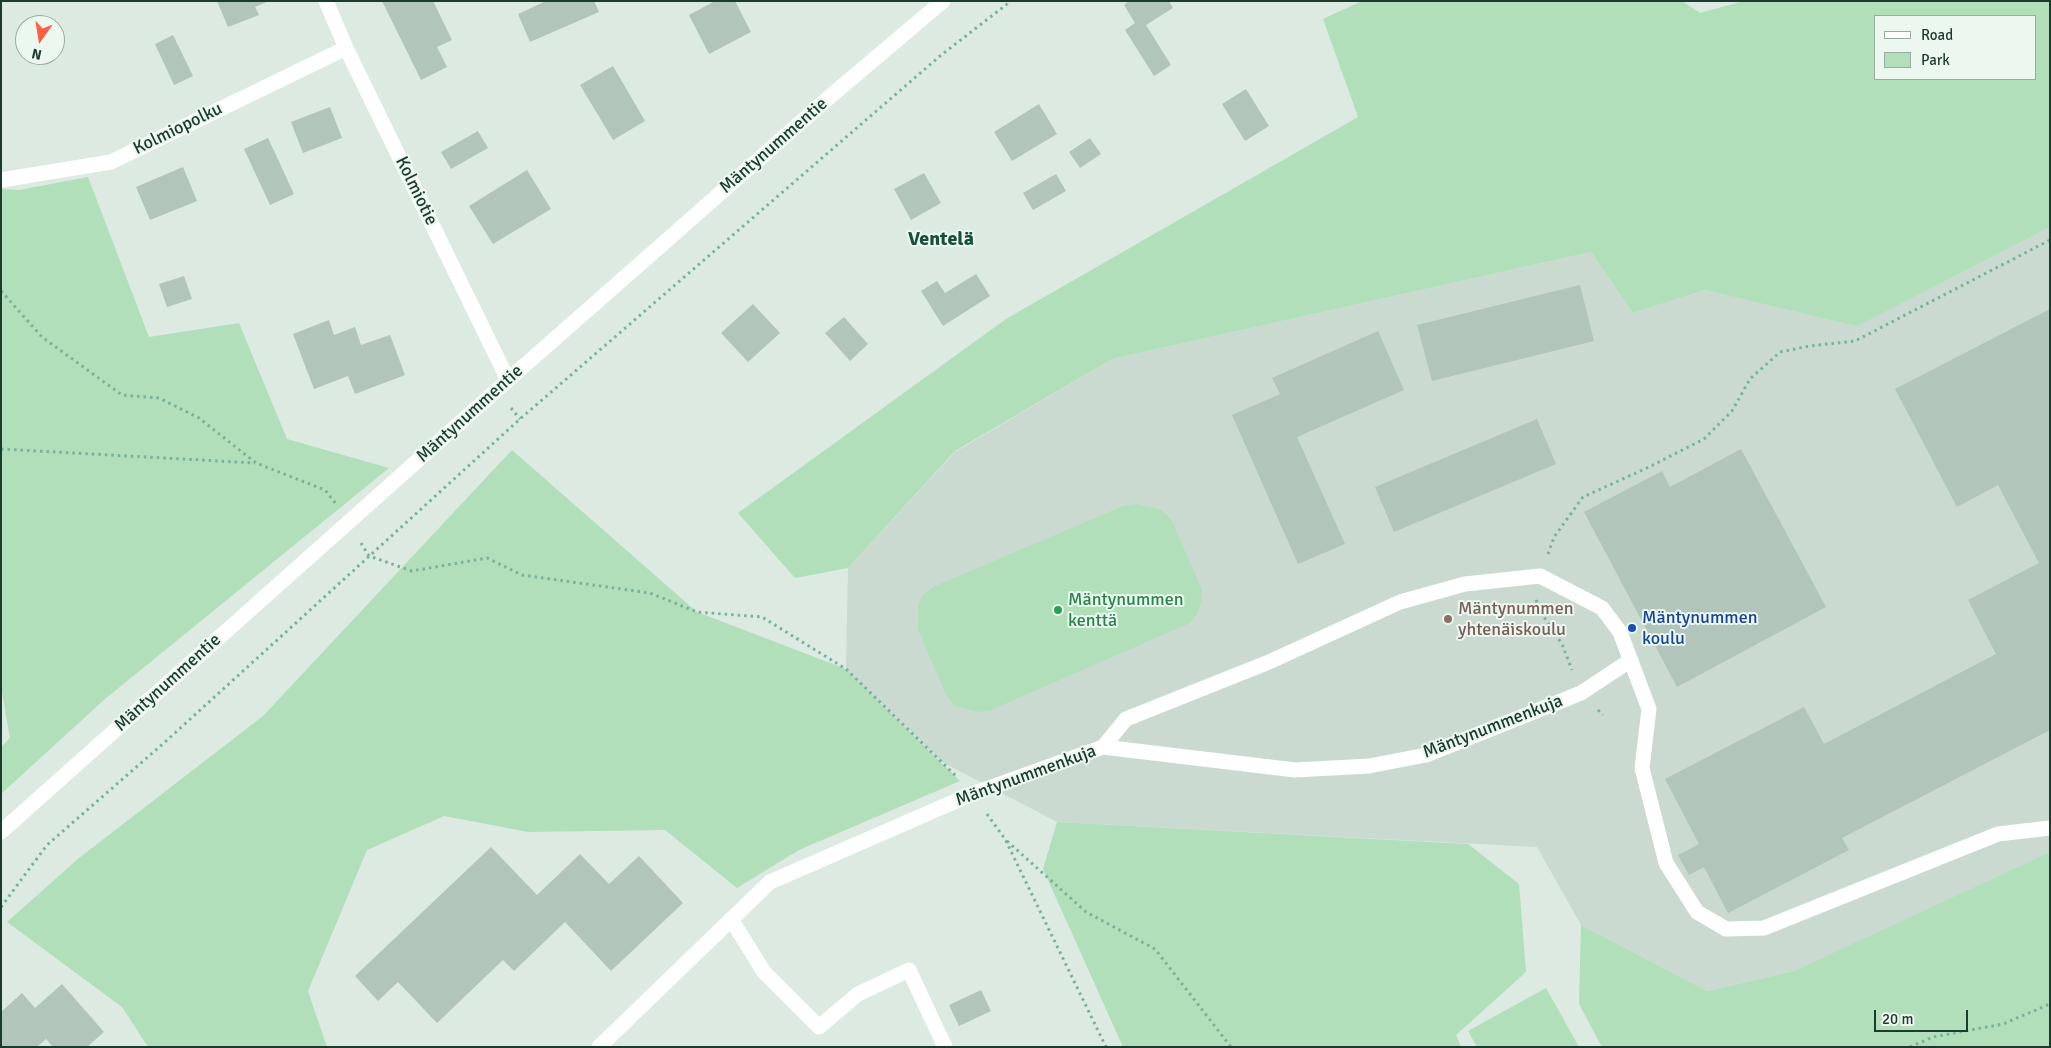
<!DOCTYPE html>
<meta charset="utf-8">
<style>
body{margin:0}
#map{position:relative;width:2051px;height:1048px;overflow:hidden;background:#dceae2;font-family:Signika,sans-serif}
canvas{display:block}
.frame{position:absolute;inset:0;border:2px solid #1c3b2f;pointer-events:none}
.legend{position:absolute;left:1874px;top:15px;width:162px;height:65px;box-sizing:border-box;background:#ecf7f0;border:1px solid #99aca3;margin:0;padding:6px 9px;list-style:none;font-size:15px;color:#1c3b2f}
.legend li{display:flex;align-items:center;gap:10px;height:25px}
.legend b{width:25px;border:1px solid #99aca3}
.north{position:absolute;left:15px;top:15px;width:50px;height:50px;box-sizing:border-box;background:#ecf7f0;border:1px solid #99aca3;border-radius:50%;rotate:193deg;font-size:14px;font-weight:700;line-height:20px;text-align:center;color:#1c3b2f}
.north::after{content:'';display:block;margin:auto;width:18px;height:22px;background:#ff5f45;clip-path:polygon(50% 0,100% 100%,50% 72%,0 100%)}
.scale{position:absolute;left:1874px;top:1010px;width:94px;height:22px;box-sizing:border-box;border:2px solid #1c3b2f;border-top:0;padding-left:6px;font-size:15px;line-height:18px;white-space:nowrap;color:#1c3b2f;-webkit-text-stroke:4px #ecf7f0;paint-order:stroke}
</style>
<div id="map">
<canvas width="2051" height="1048"></canvas>
<div class="frame"></div>
<ul class="legend">
<li><b style="height:6px;background:#fff"></b>Road</li>
<li><b style="height:14px;background:#b1dfb9"></b>Park</li>
</ul>
<div class="north">N</div>
<div class="scale">20 m</div>
</div>
<script>
const ctx = document.querySelector('canvas').getContext('2d');
ctx.lineJoin = 'round';
function fillPath(path, color) { ctx.fillStyle = color; ctx.fill(path, 'evenodd'); }
const poly = rows => new Path2D(rows.map(r => 'M' + r).join(''));
function stroke(path, color, width, dash) { ctx.strokeStyle = color; ctx.lineWidth = width; ctx.lineCap = dash ? 'butt' : 'round'; ctx.setLineDash(dash || []); ctx.stroke(path); }
function label(font, color, halo, rows, align = 'center') {
  ctx.font = font + ' Signika,sans-serif'; ctx.lineWidth = 4; ctx.setLineDash([]); ctx.textBaseline = 'middle'; ctx.strokeStyle = halo; ctx.fillStyle = color; for (const [text, x, y, turn = 0] of rows) {
    ctx.save(); ctx.translate(x, y); ctx.rotate((+turn || 0) * Math.PI / 180); ctx.textAlign = isNaN(turn) ? turn : align; if (halo) ctx.strokeText(text, 0, 0); ctx.fillText(text, 0, 0); ctx.restore();
  }
}
const built = poly([
 [2050,227,2050,854,1794,971,1707,991,1581,925,1537,847,1057,822,942,762,846,669,848,568,955,452,1112,359,1591,252,1633,313,1705,290,1857,325]
]);
const green = poly([
 [1362,1,1682,1,1700,13,1744,1,2050,1,2050,227,1857,326,1705,290,1633,313,1591,252,1112,359,955,451,848,568,795,578,738,513,1006,319,1358,117,1323,19],
 [1875,16,2035,16,2035,79,1875,79],
 [88,177,149,337,239,323,287,439,389,468,105,699,1,794,1,747,10,738,1,686,1,189,19,190],
 [512,450,697,612,846,669,960,781,799,850,737,888,665,830,528,832,444,816,367,850,308,991,327,1047,148,1047,122,1007,7,922,79,858,263,716],
 [1136,504,1161,510,1171,519,1202,590,1201,602,1197,614,1190,623,991,710,978,712,955,706,946,695,918,629,918,605,924,594,933,587,1123,506],
 [1057,822,1468,844,1519,884,1526,972,1456,1035,1461,1047,1123,1047,1043,869],
 [2046,854,2050,854,2050,1047,1602,1047,1579,1004,1581,925,1707,991,1794,971],
 [1546,988,1579,1047,1477,1047,1468,1031]
]);
const building = poly([
 [217,1,269,1,255,7,259,15,228,27],
 [382,1,433,1,452,40,437,47,447,67,421,80],
 [546,1,594,1,599,12,530,42,518,14],
 [715,1,735,1,751,32,709,54,689,15],
 [1129,1,1169,1,1173,8,1146,25,1171,65,1154,76,1125,30,1135,23,1124,5],
 [173,35,193,76,174,85,155,44],
 [613,66,645,121,613,140,580,85],
 [1246,89,1269,126,1245,141,1222,104],
 [1039,104,1057,134,1012,161,994,132],
 [330,107,342,138,303,153,291,122],
 [478,131,488,148,451,169,441,152],
 [268,138,294,194,270,205,244,149],
 [1090,138,1101,154,1080,168,1069,152],
 [183,167,197,201,150,220,136,187],
 [527,170,551,209,493,244,469,206],
 [924,173,941,203,911,220,894,189],
 [1056,174,1066,191,1033,210,1023,193],
 [976,274,990,296,943,326,921,291,937,281,945,293],
 [184,276,192,299,167,307,159,284],
 [1580,285,1594,341,1432,381,1417,325],
 [753,304,780,333,748,362,721,333],
 [2050,309,2050,730,1842,838,1849,850,1728,913,1704,867,1689,875,1678,855,1699,844,1665,779,1804,707,1824,744,1996,654,1968,600,2039,563,1998,485,1957,507,1895,389],
 [844,317,868,344,850,361,825,333],
 [329,320,334,335,355,327,361,345,390,335,405,375,355,394,348,376,314,389,293,334],
 [1378,331,1404,390,1297,437,1345,544,1298,564,1232,415,1280,394,1272,378],
 [1537,419,1556,464,1394,532,1375,487],
 [1741,449,1826,607,1677,687,1584,512,1662,471,1670,487],
 [491,847,537,895,580,854,609,884,639,856,683,903,611,971,565,922,514,971,503,960,437,1023,398,982,378,1001,355,976],
 [62,984,104,1032,87,1047,53,1047,46,1039,37,1047,1,1047,1,1012,22,993,35,1008],
 [981,990,991,1011,959,1026,949,1005]
]);
const path = poly([
 [1,291,42,337,122,395,159,398,199,418,256,463,325,490,336,504],
 [511,408,520,419],
 [1,449,255,463],
 [361,543,369,556,412,571,487,558,522,575,650,593,697,612,762,617,846,669,956,776],
 [1548,554,1554,537,1583,497,1649,467,1704,439,1732,411,1750,379,1780,352,1810,346,1855,341,2050,240],
 [1536,600,1542,614,1562,644,1572,670],
 [1598,710,1603,715],
 [987,814,1005,839,1106,1047],
 [1007,841,1086,912,1155,949,1231,1047],
 [1,907,47,845,165,742,520,419,940,56,1011,1],
 [1910,1047,1933,1037,2003,1024,2050,1004]
]);
const minor = poly([
 [326,1,346,48,508,380],
 [1,180,111,162,346,48],
 [1103,747,1126,719,1269,662,1400,602,1465,584,1540,576,1602,608,1620,632,1649,709,1642,768,1666,863,1697,912,1726,929,1764,928,1998,834,2050,828],
 [1,832,508,380,833,94,943,1],
 [731,919,764,972,819,1027,858,994,909,970,945,1047],
 [599,1047,770,882,972,794,1103,747,1295,770,1369,766,1426,755,1581,693,1631,660]
]);
const markers = [
 [1058,610,5,"#2e9e5b"],
 [1448,619,5,"#8d6e63"],
 [1632,628,5,"#1a4fb4"]
];
const streetNames = [
 ["Kolmiopolku",178,129,-26],
 ["Mäntynummentie",774,146,-41],
 ["Kolmiotie",416,191,64],
 ["Mäntynummentie",470,414,-42],
 ["Mäntynummentie",168,683,-42],
 ["Mäntynummenkuja",1493,727,-21],
 ["Mäntynummenkuja",1026,776,-20]
];
const leisureNames = [
 ["Mäntynummen",1068,600],
 ["kenttä",1068,621]
];
const educationNames = [
 ["Mäntynummen",1458,609],
 ["yhtenäiskoulu",1458,630]
];
const transitNames = [
 ["Mäntynummen",1642,618],
 ["koulu",1642,639]
];
const quarterNames = [
 ["Ventelä",941,240]
];
fillPath(built, '#cadad1');
fillPath(green, '#b1dfb9');
fillPath(building, '#b1c5bb');
stroke(path, '#78b29a', 3, [2.5, 4]);
stroke(minor, '#fff', 15);
for (const [x, y, r, color] of markers) { const dot = new Path2D(); dot.arc(x, y, r, 0, 2 * Math.PI); ctx.fillStyle = color; ctx.fill(dot); stroke(dot, '#ecf7f0', 2); }
label('18px', '#1c3b2f', '#ecf7f0', streetNames);
label('18px', '#27864d', '#ecf7f0', leisureNames, 'left');
label('18px', '#785e54', '#ecf7f0', educationNames, 'left');
label('18px', '#164399', '#ecf7f0', transitNames, 'left');
label('bold 20px', '#164f3b', '#ecf7f0', quarterNames);
</script>
